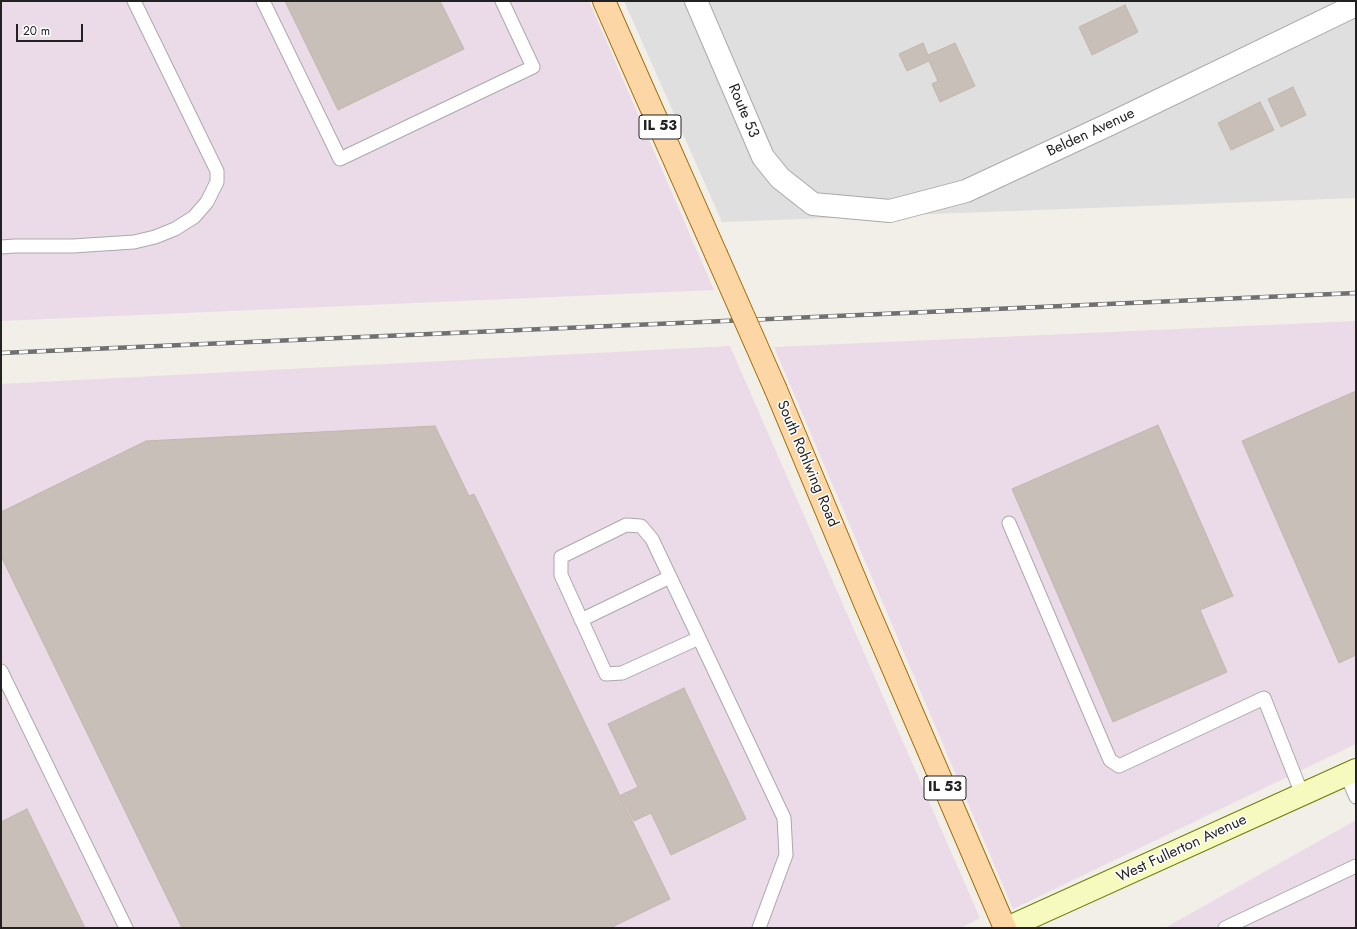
<!DOCTYPE html>
<style>
body{margin:0}
#map{position:relative;width:1357px;height:929px;overflow:hidden;background:#f2efe9;font-family:Jost,sans-serif}
canvas{display:block}
.frame{position:absolute;inset:0;border:2px solid #222;pointer-events:none}
.scale{position:absolute;left:16px;top:24px;width:67px;height:18px;box-sizing:border-box;border:2px solid #222;border-top:0;padding-left:5px;font-size:12px;line-height:14px;white-space:nowrap;color:#222;-webkit-text-stroke:3px #fff;paint-order:stroke}
</style>
<div id="map">
<canvas width="1357" height="929"></canvas>
<div class="frame"></div>
<div class="scale">20 m</div>
</div>
<script>
const ctx = document.querySelector('canvas').getContext('2d');
ctx.lineJoin = 'round';
function fillPath(path, color) { ctx.fillStyle = color; ctx.fill(path, 'evenodd'); }
const poly = rows => new Path2D(rows.map(r => 'M' + r).join(''));
function stroke(path, color, width, dash) { ctx.strokeStyle = color; ctx.lineWidth = width; ctx.lineCap = dash ? 'butt' : 'round'; ctx.setLineDash(dash || []); ctx.stroke(path); }
function label(font, color, halo, rows, align = 'center') {
  ctx.font = font + ' Jost,sans-serif'; ctx.lineWidth = 3; ctx.setLineDash([]); ctx.textBaseline = 'middle'; ctx.strokeStyle = halo; ctx.fillStyle = color; for (const [text, x, y, turn = 0] of rows) {
    ctx.save(); ctx.translate(x, y); ctx.rotate((+turn || 0) * Math.PI / 180); ctx.textAlign = isNaN(turn) ? turn : align; if (halo) ctx.strokeText(text, 0, 0); ctx.fillText(text, 0, 0); ctx.restore();
  }
}
const residential = poly([
 [624,1,1356,1,1356,198,722,222]
]);
const industrial = poly([
 [1,1,589,1,714,290,1,321],
 [1356,321,1356,744,1013,909,774,347],
 [730,346,980,918,961,928,1,928,1,384],
 [1356,820,1356,928,1165,928]
]);
const building = poly([
 [285,1,440,1,464,49,338,110,285,1],
 [1125,5,1138,32,1092,55,1079,27,1125,5],
 [923,43,928,55,955,43,975,86,940,102,932,84,938,81,929,61,907,71,899,54,923,43],
 [1293,87,1306,115,1281,127,1268,99,1293,87],
 [1260,102,1274,130,1231,150,1218,123,1260,102],
 [1356,391,1356,655,1339,663,1242,441,1356,391],
 [1158,425,1233,596,1200,610,1227,672,1113,722,1012,489,1158,425],
 [435,426,469,496,474,494,670,899,610,928,182,928,1,556,1,512,146,441,435,426],
 [684,688,746,819,671,855,651,813,634,821,621,795,638,787,608,724,684,688],
 [27,809,85,928,1,928,1,822,27,809]
]);
const lane = poly([
 [263,1,340,159,533,67,502,1],
 [1,247,15,246,73,246,134,242,155,237,175,229,194,217,207,202,217,182,217,171,134,1],
 [1009,523,1110,760,1119,766,1264,698,1302,794],
 [581,620,670,577],
 [699,638,622,673,606,674,561,575,561,557,626,525,641,526,652,539,699,638,784,818,786,855,759,928],
 [1,671,126,928],
 [1346,774,1356,797],
 [1225,928,1356,866]
]);
const street = poly([
 [696,1,763,157,780,178,813,204,890,211,966,191,1110,124,1356,5]
]);
const secondary = poly([
 [1007,928,1356,770]
]);
const primary = poly([
 [604,1,716,254],
 [776,390,864,601,1005,928]
]);
const rail = poly([
 [1,353,1356,293]
]);
const primaryBridge = poly([
 [716,254,776,390]
]);
const shields = [
 [660,127,42],
 [945,788,42]
];
const shieldNames = [
 ["IL 53",660,127],
 ["IL 53",945,788]
];
const streetNames = [
 ["Route 53",743,111,67],
 ["Belden Avenue",1091,133,-25],
 ["South Rohlwing Road",807,464,67],
 ["West Fullerton Avenue",1182,849,-25]
];
fillPath(residential, '#e0dfdf');
fillPath(industrial, '#ebdbe8');
fillPath(building, '#c7bfb8');
stroke(building, '#c4b6ab', 1);
stroke(lane, '#a9a9a9', 15);
stroke(street, '#a9a9a9', 24);
stroke(secondary, '#707d05', 24);
stroke(primary, '#a06b00', 24);
stroke(lane, '#fff', 13);
stroke(street, '#fff', 22);
stroke(secondary, '#f7fabf', 22);
stroke(primary, '#fcd6a4', 22);
stroke(rail, '#707070', 4.5);
stroke(rail, '#fff', 3, [9]);
stroke(primaryBridge, '#a06b00', 24, []);
stroke(primaryBridge, '#fcd6a4', 22);
for (const [x, y, w] of shields) { const box = new Path2D(); box.roundRect(x - w / 2, y - 12, w, 24, 3); ctx.fillStyle = '#fff'; ctx.fill(box); stroke(box, '#222', 1); }
label('bold 14px', '#222', null, shieldNames);
label('15px', '#222', '#fff', streetNames);
</script>
